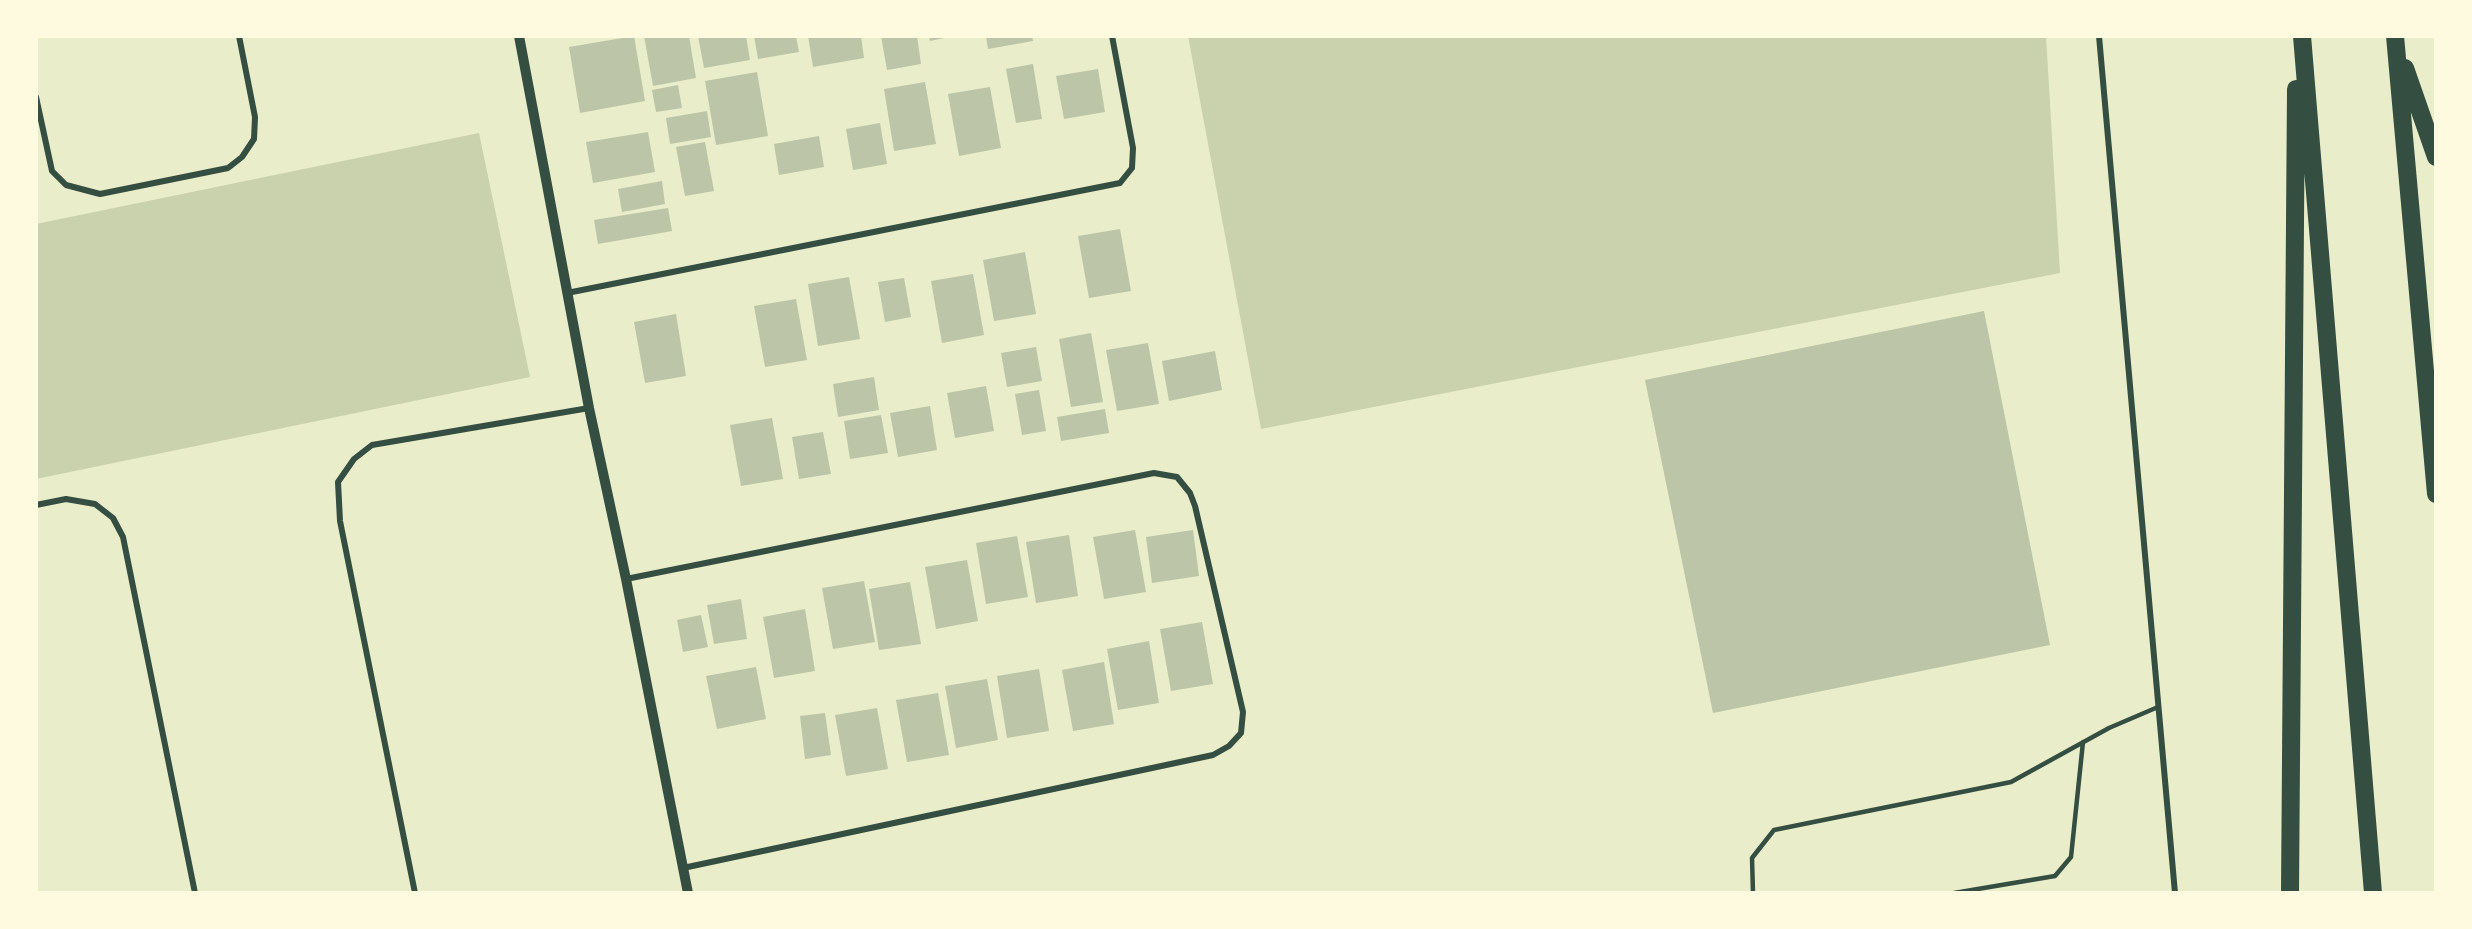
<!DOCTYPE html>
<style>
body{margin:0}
#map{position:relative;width:2472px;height:929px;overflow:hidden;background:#e9edc9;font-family:Mulish,sans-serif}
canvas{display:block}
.frame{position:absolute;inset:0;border:38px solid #fefae0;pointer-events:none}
</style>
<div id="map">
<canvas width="2472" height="929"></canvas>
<div class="frame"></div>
</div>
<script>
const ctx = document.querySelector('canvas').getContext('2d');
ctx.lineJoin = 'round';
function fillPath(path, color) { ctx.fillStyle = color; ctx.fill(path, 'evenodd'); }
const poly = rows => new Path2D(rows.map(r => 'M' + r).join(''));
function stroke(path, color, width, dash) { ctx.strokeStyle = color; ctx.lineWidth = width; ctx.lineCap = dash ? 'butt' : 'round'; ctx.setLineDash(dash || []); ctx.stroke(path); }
const green = poly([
 [1188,36,2046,36,2060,273,1261,429],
 [479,133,530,377,36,479,36,224]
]);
const building = poly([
 [634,36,645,101,580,113,569,47],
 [644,36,689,36,696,78,653,86],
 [698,36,746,36,750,60,704,68],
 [754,36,796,36,799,52,758,59],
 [808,36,861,36,864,58,813,67],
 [881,36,917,36,921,64,887,70],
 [929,36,949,36,949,37,930,41],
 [986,36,1032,36,1033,41,988,49],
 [1033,64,1042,119,1016,123,1006,69],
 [1098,69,1105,112,1064,119,1056,76],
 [757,72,768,136,716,145,705,81],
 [925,82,936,144,894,151,884,89],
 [678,85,682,108,656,112,652,90],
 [990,87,1001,148,959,156,948,94],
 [707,111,711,137,670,144,666,118],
 [880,123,887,164,853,170,846,129],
 [648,132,655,172,593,183,586,142],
 [819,136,824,167,779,175,774,144],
 [705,142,714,191,685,196,676,147],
 [662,181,665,204,622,212,618,189],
 [668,208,672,231,598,244,594,220],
 [1120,229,1131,291,1089,298,1078,236],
 [1025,252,1036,314,994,321,983,260],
 [973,274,984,335,942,343,931,281],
 [849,277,860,339,818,346,808,284],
 [904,278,911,317,885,322,878,282],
 [796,299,807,360,765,367,754,306],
 [1984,311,2050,645,1713,713,1645,380],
 [676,314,686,376,645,383,634,322],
 [1091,333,1103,402,1071,407,1059,339],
 [1148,343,1159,404,1117,411,1106,350],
 [1036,347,1042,381,1007,387,1001,353],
 [1215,351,1222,390,1169,401,1162,361],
 [874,377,879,410,838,417,833,384],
 [986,386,994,431,955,438,947,393],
 [1039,390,1046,431,1022,435,1015,394],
 [930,406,937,450,898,457,890,413],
 [1105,409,1109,433,1061,441,1057,417],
 [881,415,888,453,850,459,844,421],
 [772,418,783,479,741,486,730,425],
 [823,432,831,474,799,479,792,437],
 [1135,530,1146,592,1104,599,1093,537],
 [1193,530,1199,576,1152,583,1146,537],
 [1069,535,1078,596,1036,603,1026,542],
 [1017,536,1028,597,986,604,976,543],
 [967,560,978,621,936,629,925,567],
 [864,581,875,642,833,649,822,588],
 [910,582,921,644,879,650,869,589],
 [741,599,747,639,714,644,707,605],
 [805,609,815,671,774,678,763,617],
 [701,615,708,647,683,652,677,620],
 [1202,622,1213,684,1171,691,1160,629],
 [1149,641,1159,703,1118,710,1107,649],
 [1104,662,1114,724,1073,731,1062,670],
 [756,667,766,719,717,729,706,676],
 [1039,669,1049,731,1007,738,997,676],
 [987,679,998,740,956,748,945,686],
 [938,693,949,755,907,762,896,700],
 [877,708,888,769,846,776,835,715],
 [825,713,831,755,805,759,800,716]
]);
const service = poly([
 [1753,893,1752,858,1774,830,2011,782,2109,728,2158,707],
 [1954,893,2055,876,2071,857,2083,742]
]);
const minor = poly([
 [2099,36,2175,893],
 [36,97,52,171,66,185,100,194,228,168,242,157,254,139,255,117,239,36],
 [567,293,1120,183,1132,168,1133,148,1112,36],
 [36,505,66,499,95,504,113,518,123,537,195,893],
 [626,579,1154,473,1177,477,1190,493,1195,506,1243,712,1241,733,1229,746,1213,755,683,868],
 [415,893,340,521,338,482,354,459,372,445,589,408]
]);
const tertiary = poly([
 [519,36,589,408,626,579,688,893]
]);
const motorway = poly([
 [2302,36,2373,893],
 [2395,36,2436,494],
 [2405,68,2436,157],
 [2290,893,2296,89]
]);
fillPath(green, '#cad2ad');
fillPath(building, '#bcc5a7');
stroke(service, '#344e41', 4.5);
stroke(minor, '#344e41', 6);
stroke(tertiary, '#344e41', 10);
stroke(motorway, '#344e41', 18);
</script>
